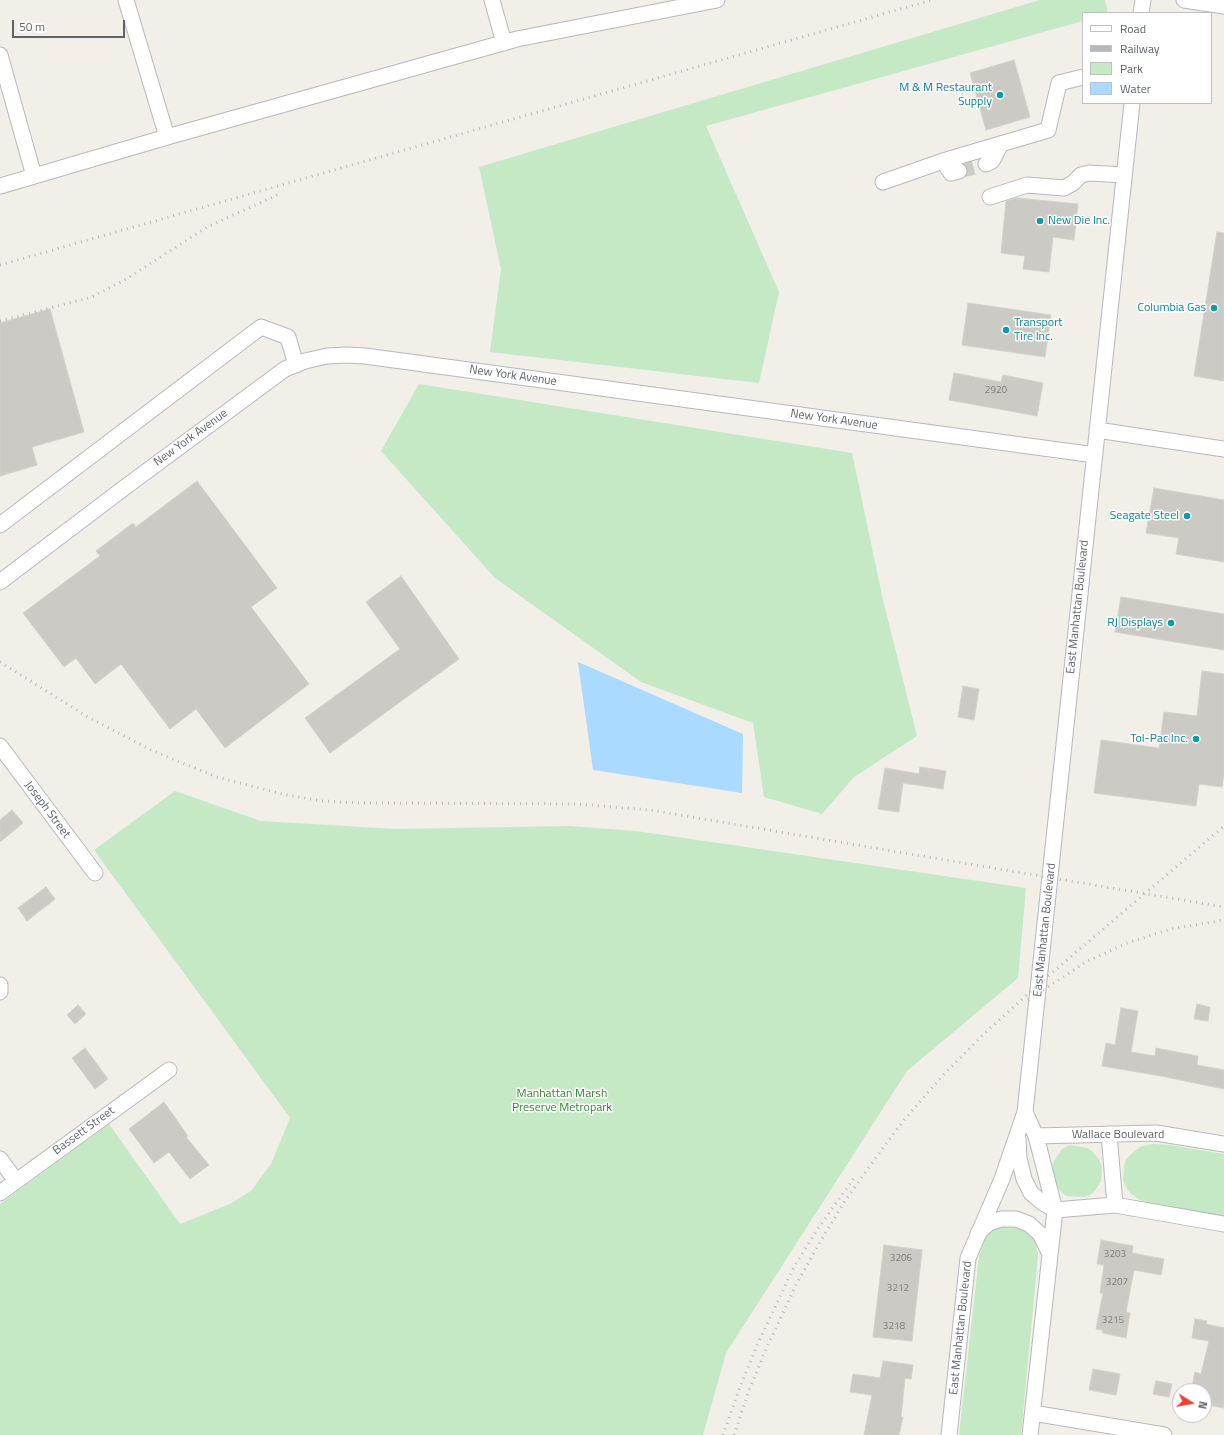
<!DOCTYPE html>
<style>
body{margin:0}
#map{position:relative;width:1224px;height:1435px;overflow:hidden;background:#f1efe8;font-family:"Titillium Web",sans-serif}
canvas{display:block}
.legend{position:absolute;left:1082px;top:12px;width:130px;height:92px;box-sizing:border-box;background:#fff;border:1px solid #bfc1c3;margin:0;padding:5px 7px;list-style:none;font-size:12px;color:#5f6368}
.legend li{display:flex;align-items:center;gap:8px;height:20px}
.legend b{width:20px;border:1px solid #bfc1c3}
.north{position:absolute;left:1172px;top:1383px;width:40px;height:40px;box-sizing:border-box;background:#fff;border:1px solid #bfc1c3;border-radius:50%;rotate:101deg;font-size:11px;font-weight:700;line-height:16px;text-align:center;color:#5f6368}
.north::after{content:'';display:block;margin:auto;width:14px;height:18px;background:#ea4335;clip-path:polygon(50% 0,100% 100%,50% 72%,0 100%)}
.scale{position:absolute;left:12px;top:20px;width:113px;height:18px;box-sizing:border-box;border:2px solid #5f6368;border-top:0;padding-left:5px;font-size:12px;line-height:14px;white-space:nowrap;color:#5f6368;-webkit-text-stroke:3px #fff;paint-order:stroke}
</style>
<div id="map">
<canvas width="1224" height="1435"></canvas>
<ul class="legend">
<li><b style="height:5px;background:#fff"></b>Road</li>
<li><b style="height:5px;background:#b6b7b8"></b>Railway</li>
<li><b style="height:11px;background:#c5e8c5"></b>Park</li>
<li><b style="height:11px;background:#aadaff"></b>Water</li>
</ul>
<div class="north">N</div>
<div class="scale">50 m</div>
</div>
<script>
const ctx = document.querySelector('canvas').getContext('2d');
ctx.lineJoin = 'round';
function fillPath(path, color) { ctx.fillStyle = color; ctx.fill(path, 'evenodd'); }
const poly = rows => new Path2D(rows.map(r => 'M' + r).join(''));
function stroke(path, color, width, dash) { ctx.strokeStyle = color; ctx.lineWidth = width; ctx.lineCap = dash ? 'butt' : 'round'; ctx.setLineDash(dash || []); ctx.stroke(path); }
function label(font, color, halo, rows, align = 'center') {
  ctx.font = font + ' "Titillium Web",sans-serif'; ctx.lineWidth = 3; ctx.setLineDash([]); ctx.textBaseline = 'middle'; ctx.strokeStyle = halo; ctx.fillStyle = color; for (const [text, x, y, turn = 0] of rows) {
    ctx.save(); ctx.translate(x, y); ctx.rotate((+turn || 0) * Math.PI / 180); ctx.textAlign = isNaN(turn) ? turn : align; if (halo) ctx.strokeText(text, 0, 0); ctx.fillText(text, 0, 0); ctx.restore();
  }
}
const green = poly([
 [1040,0,1105,0,1108,13,1083,13,1083,21,706,126,779,292,759,383,490,352,501,269,479,167],
 [419,384,852,453,883,600,917,736,854,777,822,814,764,797,753,723,641,682,495,578,381,451],
 [175,791,261,821,396,829,569,826,636,831,1026,888,1018,978,907,1071,726,1353,703,1435,0,1435,0,1204,109,1124,180,1224,230,1204,251,1191,271,1164,290,1118,94,850],
 [1153,1144,1171,1145,1224,1154,1224,1217,1157,1205,1140,1200,1130,1193,1126,1187,1123,1180,1124,1166,1126,1160,1130,1155,1140,1147],
 [1070,1145,1087,1148,1092,1151,1100,1161,1102,1168,1101,1181,1094,1192,1089,1196,1084,1197,1066,1196,1061,1192,1054,1183,1051,1171,1054,1161,1062,1149],
 [1012,1224,1023,1228,1032,1235,1036,1245,1038,1256,1021,1435,959,1435,979,1257,983,1242,990,1232,1000,1226]
]);
const water = poly([
 [578,662,743,734,742,793,593,770]
]);
const building = poly([
 [1014,60,1030,117,986,130,970,73,1014,60],
 [1017,198,1078,204,1074,240,1053,237,1049,272,1023,269,1025,256,1001,253,1006,201,1017,198],
 [1217,232,1224,233,1224,381,1194,376,1217,232],
 [968,303,1051,315,1045,357,962,345,968,303],
 [50,309,84,432,32,447,37,465,0,476,0,323,50,309],
 [954,373,1001,382,1003,375,1043,383,1037,416,949,400,954,373],
 [197,481,277,588,251,607,309,684,225,748,196,709,170,729,121,664,95,684,76,658,64,667,23,613,100,556,96,551,133,523,136,527,197,481],
 [1154,488,1224,500,1224,562,1176,554,1179,538,1146,533,1154,488],
 [401,576,459,659,330,753,305,718,400,649,366,602,401,576],
 [1121,597,1224,614,1224,650,1115,632,1121,597],
 [1202,671,1224,674,1224,773,1222,787,1199,784,1196,806,1094,793,1101,740,1159,748,1164,712,1197,716,1202,671],
 [963,686,979,689,974,720,958,717,963,686],
 [920,767,946,771,943,789,903,783,899,812,878,809,885,768,919,774,920,767],
 [12,810,23,823,0,842,0,820,12,810],
 [46,887,55,899,27,921,18,908,46,887],
 [1197,1004,1210,1007,1208,1021,1194,1019,1197,1004],
 [78,1005,86,1014,75,1024,67,1015,78,1005],
 [1121,1008,1138,1011,1131,1052,1155,1056,1156,1048,1198,1056,1197,1065,1224,1070,1224,1089,1161,1076,1102,1066,1106,1043,1115,1045,1121,1008],
 [85,1048,108,1079,95,1089,72,1058,85,1048],
 [164,1102,188,1136,186,1137,209,1165,190,1179,169,1152,154,1163,129,1129,164,1102],
 [1101,1240,1133,1246,1132,1253,1164,1259,1161,1275,1134,1270,1126,1312,1130,1313,1126,1338,1102,1333,1103,1330,1096,1329,1103,1293,1100,1293,1104,1265,1097,1264,1101,1240],
 [884,1245,922,1250,912,1341,873,1337,884,1245],
 [1195,1319,1207,1321,1206,1324,1224,1328,1224,1408,1204,1404,1204,1391,1191,1391,1195,1372,1201,1374,1209,1341,1192,1338,1195,1319],
 [883,1361,913,1365,911,1379,905,1378,901,1417,903,1417,899,1435,864,1435,872,1395,850,1392,853,1374,880,1378,883,1361],
 [1093,1369,1120,1374,1116,1395,1089,1390,1093,1369],
 [1156,1381,1172,1384,1169,1397,1153,1394,1156,1381]
]);
const minorTunnel = poly([
 [959,171,986,164]
]);
const minor = poly([
 [126,0,167,137,517,39,717,0],
 [492,0,504,43],
 [1184,0,1224,6],
 [1141,13,1143,0],
 [0,55,34,176],
 [943,161,951,173,959,171],
 [986,164,992,161,1001,144],
 [883,182,943,161,1048,130,1059,83,1083,77],
 [0,186,167,137],
 [990,197,1027,185,1064,188,1073,183,1081,175,1089,173,1124,175],
 [1097,430,1224,449],
 [0,525,261,327,288,337,296,365],
 [0,582,124,488,285,369,305,361,327,356,346,355,365,356,1095,455],
 [0,746,95,873],
 [0,985,0,992],
 [1025,1112,1036,1136,1055,1210,1030,1435],
 [1109,1134,1115,1205],
 [1036,1136,1156,1133,1224,1144],
 [1018,1139,1019,1158,1024,1179,1031,1193,1043,1203,1055,1210,1115,1205,1224,1224],
 [0,1159,16,1181],
 [0,1193,169,1070],
 [978,1233,989,1223,1001,1219,1016,1219,1029,1224,1040,1234,1050,1254],
 [1033,1413,1164,1435],
 [949,1435,968,1258,1002,1179,1025,1112,1132,103]
]);
const rail = poly([
 [0,265,932,0],
 [0,321,92,297,128,278,207,227,277,195],
 [0,662,88,717,153,751,217,777,282,794,322,801,362,803,576,804,650,810,1224,907],
 [1028,1000,1086,962,1127,943,1171,929,1224,920],
 [723,1435,740,1387,758,1343,794,1267,817,1230,854,1178],
 [734,1435,749,1390,767,1347,797,1283,820,1242,845,1201,872,1163,900,1125,943,1075,988,1030,1039,984,1224,826]
]);
const markers = [
 [1000,95,4,"#0f9aa8"],
 [1040,221,4,"#0f9aa8"],
 [1214,308,4,"#0f9aa8"],
 [1006,330,4,"#0f9aa8"],
 [1187,516,4,"#0f9aa8"],
 [1171,623,4,"#0f9aa8"],
 [1196,739,4,"#0f9aa8"]
];
const numberNames = [
 ["2920",996,391],
 ["3203",1115,1255],
 ["3206",901,1259],
 ["3207",1117,1283],
 ["3212",898,1289],
 ["3215",1113,1321],
 ["3218",894,1327]
];
const cultureNames = [
 ["M & M Restaurant",992,88],
 ["Supply",992,102],
 ["New Die Inc.",1048,221,"left"],
 ["Columbia Gas",1206,308],
 ["Transport",1014,323,"left"],
 ["Tire Inc.",1014,337,"left"],
 ["Seagate Steel",1179,516],
 ["RJ Displays",1163,623],
 ["Tol-Pac Inc.",1188,739]
];
const streetNames = [
 ["New York Avenue",513,376,8],
 ["New York Avenue",834,420,8],
 ["New York Avenue",191,438,-36],
 ["East Manhattan Boulevard",1078,607,-84],
 ["Joseph Street",47,810,53],
 ["East Manhattan Boulevard",1045,930,-84],
 ["Bassett Street",84,1131,-36],
 ["Wallace Boulevard",1118,1135],
 ["East Manhattan Boulevard",961,1328,-84]
];
const parkNames = [
 ["Manhattan Marsh",562,1094],
 ["Preserve Metropark",562,1108]
];
fillPath(green, '#c5e8c5');
fillPath(water, '#aadaff');
fillPath(building, '#cccac5');
stroke(building, '#d6d1c6', 1);
stroke(minorTunnel, '#ccccc8', 15, [15, 8]);
stroke(minor, '#b5b8bc', 17);
stroke(minor, '#fff', 15);
stroke(rail, '#b6b7b8', 3, [1, 5]);
for (const [x, y, r, color] of markers) { const dot = new Path2D(); dot.arc(x, y, r, 0, 2 * Math.PI); ctx.fillStyle = color; ctx.fill(dot); stroke(dot, '#fff', 1.5); }
label('10px', '#7a7d7f', null, numberNames);
label('12px', '#0d838f', '#fff', cultureNames, 'right');
label('12px', '#5f6368', '#fff', streetNames);
label('12px', '#348238', '#fff', parkNames);
</script>
